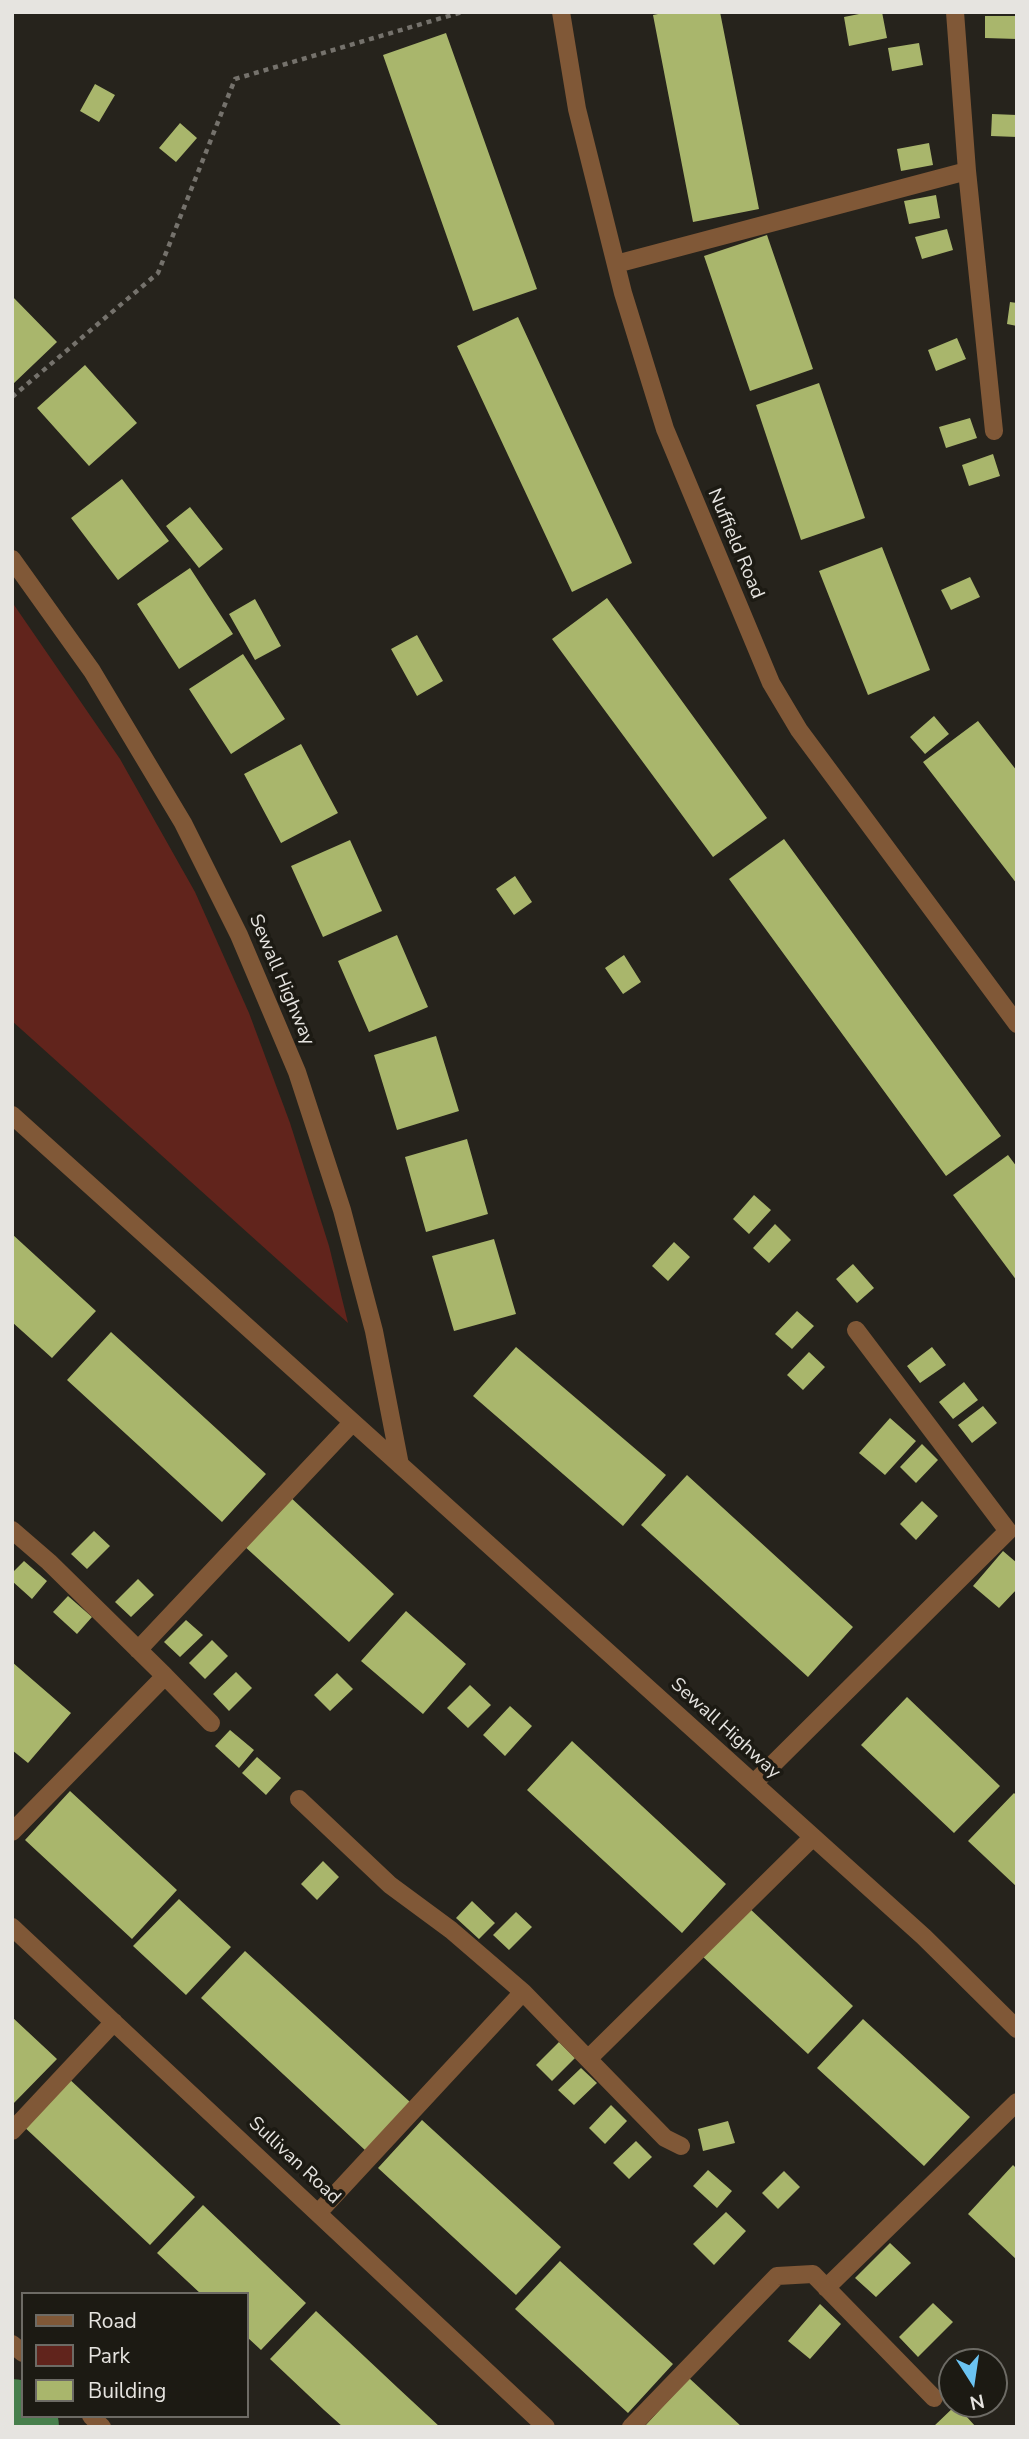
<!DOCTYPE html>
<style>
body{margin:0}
#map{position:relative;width:1029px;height:2439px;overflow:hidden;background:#26231c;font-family:"Nunito Sans",sans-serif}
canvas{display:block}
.frame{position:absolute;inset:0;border:14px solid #e6e4e0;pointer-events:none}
.legend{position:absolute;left:21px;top:2292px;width:228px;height:126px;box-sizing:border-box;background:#1c1a13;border:2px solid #6d6b65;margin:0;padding:9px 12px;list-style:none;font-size:21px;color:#e6e4e0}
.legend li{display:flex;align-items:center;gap:14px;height:35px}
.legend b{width:35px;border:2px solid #6d6b65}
.north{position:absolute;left:938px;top:2348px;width:70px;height:70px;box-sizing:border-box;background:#1c1a13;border:2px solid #6d6b65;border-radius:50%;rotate:168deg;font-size:19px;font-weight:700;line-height:28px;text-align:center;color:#e6e4e0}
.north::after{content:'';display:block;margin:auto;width:24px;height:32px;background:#6bc3f2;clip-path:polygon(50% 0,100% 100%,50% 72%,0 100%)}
</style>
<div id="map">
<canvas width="1029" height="2439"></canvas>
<div class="frame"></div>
<ul class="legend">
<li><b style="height:9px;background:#805837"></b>Road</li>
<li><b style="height:19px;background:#61241c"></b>Park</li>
<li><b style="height:19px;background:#a9b66c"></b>Building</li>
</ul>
<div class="north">N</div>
</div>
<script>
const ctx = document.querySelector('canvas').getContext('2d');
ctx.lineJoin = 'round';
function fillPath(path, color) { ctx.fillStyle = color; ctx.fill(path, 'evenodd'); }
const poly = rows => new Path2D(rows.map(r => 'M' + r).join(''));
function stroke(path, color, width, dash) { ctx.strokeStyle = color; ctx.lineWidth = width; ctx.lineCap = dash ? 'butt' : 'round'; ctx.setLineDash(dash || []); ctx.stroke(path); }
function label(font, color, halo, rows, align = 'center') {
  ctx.font = font + ' "Nunito Sans",sans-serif'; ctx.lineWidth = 7; ctx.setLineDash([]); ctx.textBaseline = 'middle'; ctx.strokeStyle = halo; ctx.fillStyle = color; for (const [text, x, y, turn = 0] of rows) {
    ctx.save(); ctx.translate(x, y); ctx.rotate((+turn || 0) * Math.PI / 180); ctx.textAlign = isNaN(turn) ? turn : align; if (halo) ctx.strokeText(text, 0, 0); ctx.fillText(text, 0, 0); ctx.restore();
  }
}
const green = poly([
 [12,602,120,759,195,892,249,1013,290,1123,329,1246,348,1323,12,1021]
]);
const river = poly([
 [12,2423,15,2427]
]);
const building = poly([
 [668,12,720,12,759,209,693,222,653,15],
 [869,12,882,12,887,38,849,46,844,17],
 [985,16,1017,16,1017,39,985,38],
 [446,33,537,289,473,311,383,55],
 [919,43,923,65,892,71,888,48],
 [95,84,115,95,99,122,80,111],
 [992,114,1017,115,1017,137,991,136],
 [180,123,197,138,176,162,159,148],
 [929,143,933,165,901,171,897,149],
 [936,195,940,218,909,224,904,201],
 [947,229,953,250,922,259,915,237],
 [767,235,813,369,750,391,704,256],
 [12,296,57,342,12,385],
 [1010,302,1017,303,1017,326,1007,324],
 [518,317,632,563,572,592,457,346],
 [957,338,966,359,936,371,928,350],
 [85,365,137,423,89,466,37,408],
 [819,383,865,518,801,540,756,405],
 [970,418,977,438,946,448,939,427],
 [993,454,1000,476,969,486,962,465],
 [122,479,169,541,118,580,71,518],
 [190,507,223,549,199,568,166,526],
 [882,547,930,670,868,695,819,571],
 [190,568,233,634,179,669,137,604],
 [970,577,980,597,951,610,941,590],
 [607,598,767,818,713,857,552,639],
 [255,599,281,646,255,660,229,614],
 [417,635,443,681,417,696,391,649],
 [243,654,285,719,231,754,189,689],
 [934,716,949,734,925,754,910,737],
 [978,721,1017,771,1017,884,923,762],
 [301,744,338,813,281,843,244,774],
 [784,839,1001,1136,946,1176,729,879],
 [350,840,382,911,323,937,291,866],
 [515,876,532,902,514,915,496,889],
 [397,935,428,1007,369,1032,338,961],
 [624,955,641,982,623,994,605,968],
 [436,1036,459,1111,397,1130,374,1055],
 [467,1139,488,1214,426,1232,405,1157],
 [1008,1155,1017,1167,1017,1281,953,1195],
 [754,1195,771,1210,749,1234,733,1219],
 [775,1224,791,1240,769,1263,753,1248],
 [12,1234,96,1311,52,1358,12,1322],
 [494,1239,516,1314,454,1331,432,1256],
 [674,1242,690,1257,668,1281,652,1266],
 [853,1264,874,1288,857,1303,836,1279],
 [797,1311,814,1326,792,1349,775,1334],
 [111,1332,266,1474,222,1522,67,1380],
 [516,1347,666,1475,623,1526,473,1396],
 [932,1347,946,1365,920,1383,907,1366],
 [809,1352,825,1367,803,1390,787,1375],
 [964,1382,978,1400,953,1419,939,1402],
 [983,1406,997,1423,972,1443,958,1425],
 [890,1418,916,1441,885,1475,859,1453],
 [922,1444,938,1460,916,1483,900,1467],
 [687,1475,853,1627,808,1677,641,1525],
 [288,1495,394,1594,349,1642,242,1544],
 [922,1501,938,1516,916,1540,900,1524],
 [94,1531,110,1546,87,1569,71,1554],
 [1003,1551,1017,1563,1017,1589,999,1608,973,1586],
 [24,1561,47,1581,32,1599,12,1581,12,1573],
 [138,1579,154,1595,131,1617,115,1602],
 [68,1596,92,1617,77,1634,53,1612],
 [406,1611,466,1664,423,1714,361,1661],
 [186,1620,203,1635,180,1657,164,1642],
 [212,1640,228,1656,205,1679,189,1663],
 [12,1662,71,1713,28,1763,12,1750],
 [236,1672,252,1688,229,1711,213,1694],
 [337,1673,353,1689,330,1711,314,1695],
 [470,1685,491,1705,468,1728,447,1708],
 [907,1697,1000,1786,954,1833,861,1745],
 [510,1706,532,1726,505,1756,483,1735],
 [230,1730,254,1750,239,1768,215,1746],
 [572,1741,726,1884,682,1933,527,1790],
 [257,1757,281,1778,266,1795,242,1773],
 [70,1791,177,1890,132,1939,25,1840],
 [1014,1793,1017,1796,1017,1887,968,1841],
 [323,1861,339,1877,317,1900,301,1884],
 [179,1899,231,1947,186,1995,133,1946],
 [472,1901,495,1923,479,1939,456,1918],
 [747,1906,853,2006,808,2054,701,1955],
 [516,1912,532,1927,509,1950,493,1935],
 [245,1951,410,2102,366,2151,201,1998],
 [12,2017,57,2059,12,2105],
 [863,2019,970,2117,924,2166,817,2068],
 [559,2042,575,2058,552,2081,536,2065],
 [581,2068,597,2083,574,2105,558,2090],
 [65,2075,195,2197,150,2245,20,2123],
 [611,2105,627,2121,605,2144,589,2128],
 [422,2120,561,2247,516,2295,378,2168],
 [728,2121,735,2143,703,2151,698,2129],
 [636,2141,652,2157,629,2179,613,2163],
 [1013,2165,1017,2169,1017,2260,968,2214],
 [708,2170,732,2191,717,2208,693,2186],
 [784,2171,800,2187,778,2209,762,2193],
 [203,2205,306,2303,261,2350,247,2337,247,2294,201,2294,157,2253],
 [726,2212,746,2231,714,2265,693,2244],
 [890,2243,911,2263,876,2297,855,2278],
 [560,2261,673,2364,628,2413,515,2309],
 [933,2303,953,2322,918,2357,899,2337],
 [820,2304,841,2324,810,2359,788,2341],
 [316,2311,398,2388,440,2427,343,2427,324,2410,270,2359],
 [689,2378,742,2427,644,2427],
 [956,2405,976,2427,933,2427]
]);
const path = poly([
 [12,397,158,273,235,79,462,12]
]);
const minor = poly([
 [561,12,577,109,623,293,665,429,771,683,799,730,1017,1024],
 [955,12,967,171,994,431],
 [616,264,967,171],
 [12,559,92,671,183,823,239,935,297,1072,342,1210,374,1331,400,1465],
 [12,1115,924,1937,1017,2029],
 [12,1530,49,1562,165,1676,12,1832],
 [138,1650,352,1423],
 [165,1676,211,1723],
 [754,1783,1008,1531,856,1330],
 [299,1799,390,1885,451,1930,523,1992,318,2213],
 [12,1927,546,2427],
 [523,1992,588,2059,813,1837],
 [588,2059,665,2138,681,2146],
 [12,2131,114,2022],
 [826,2288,1017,2102],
 [12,2344,23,2353],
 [91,2416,102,2427],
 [631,2427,777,2276,813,2274,934,2398]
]);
const streetNames = [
 ["Nuffield Road",735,544,67],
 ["Sewall Highway",281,980,67],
 ["Sewall Highway",725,1729,42],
 ["Sullivan Road",294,2161,43]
];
fillPath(green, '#61241c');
stroke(river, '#477f4c', 88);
fillPath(building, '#a9b66c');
stroke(path, '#75726c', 4.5, [5, 5]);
stroke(minor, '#805837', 18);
label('19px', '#e6e4e0', '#1c1a13', streetNames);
</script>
